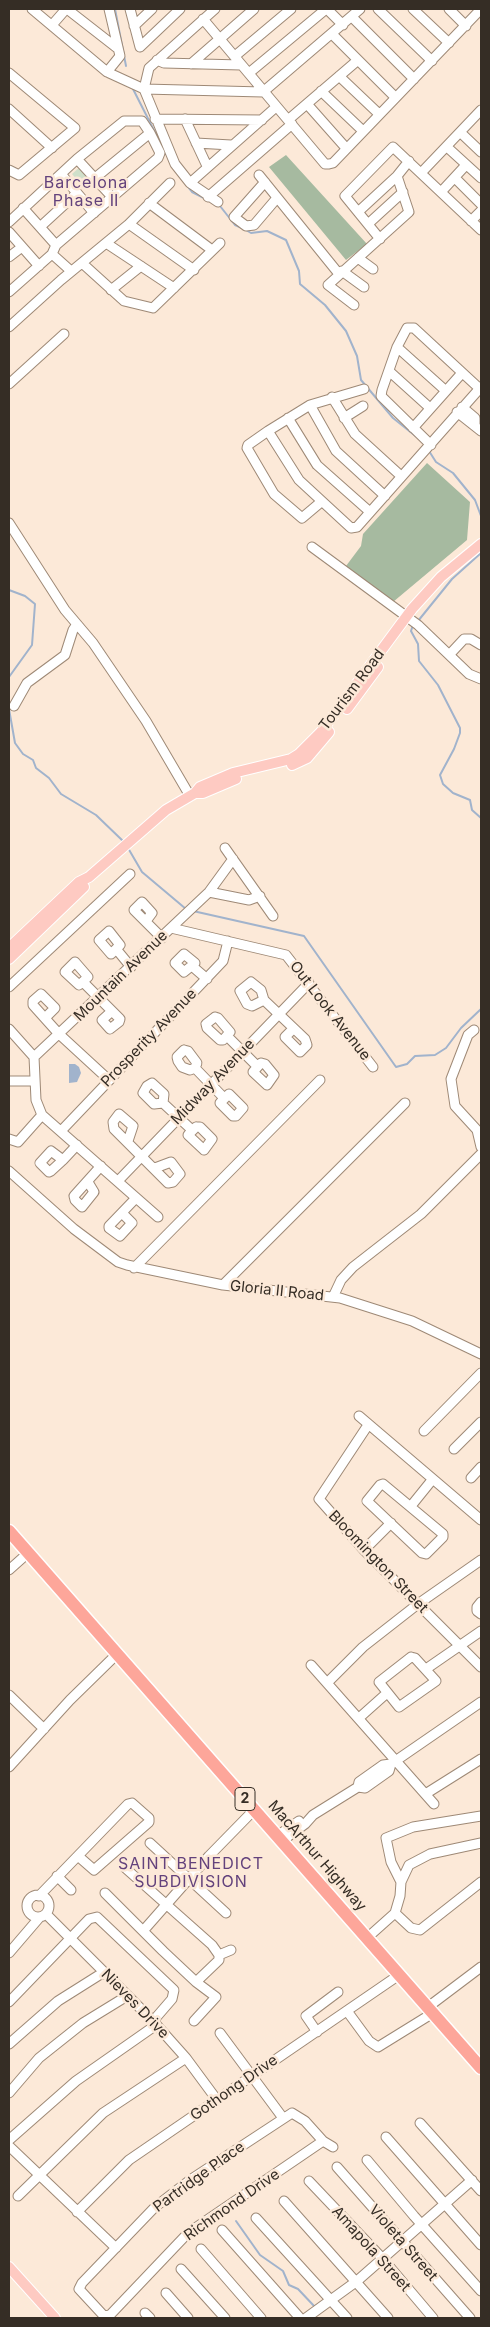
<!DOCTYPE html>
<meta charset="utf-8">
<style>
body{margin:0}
#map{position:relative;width:490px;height:2327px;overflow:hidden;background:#fce9d8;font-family:Inter,sans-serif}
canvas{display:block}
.frame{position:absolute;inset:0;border:10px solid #352d25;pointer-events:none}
</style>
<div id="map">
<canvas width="490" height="2327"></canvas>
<div class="frame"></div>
</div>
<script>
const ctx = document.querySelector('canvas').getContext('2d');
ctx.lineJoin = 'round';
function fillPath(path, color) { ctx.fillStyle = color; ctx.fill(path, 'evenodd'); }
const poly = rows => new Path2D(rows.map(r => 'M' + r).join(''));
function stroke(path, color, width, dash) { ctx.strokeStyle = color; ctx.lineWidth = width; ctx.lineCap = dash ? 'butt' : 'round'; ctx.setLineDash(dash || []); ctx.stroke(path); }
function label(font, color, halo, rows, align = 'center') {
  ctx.font = font + ' Inter,sans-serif'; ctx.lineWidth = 5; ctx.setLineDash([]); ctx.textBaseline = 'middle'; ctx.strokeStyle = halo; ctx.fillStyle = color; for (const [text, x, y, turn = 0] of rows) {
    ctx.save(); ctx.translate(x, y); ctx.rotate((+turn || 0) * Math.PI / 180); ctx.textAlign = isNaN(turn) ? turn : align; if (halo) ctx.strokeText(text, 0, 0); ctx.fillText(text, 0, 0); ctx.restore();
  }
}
const green = poly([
 [81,166,94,181,85,189,72,174]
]);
const forest = poly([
 [286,155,367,244,346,260,269,167],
 [427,463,470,502,467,540,393,602,346,566,361,546,363,534]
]);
const water = poly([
 [69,1064,75,1064,79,1067,81,1073,77,1082,69,1083]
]);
const stream = poly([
 [115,9,126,66],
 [133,89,166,154],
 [188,187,192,192,204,198],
 [220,206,235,225,242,228],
 [246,230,251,233,267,231,286,240,299,271,300,284,325,305,346,331,357,356,361,380,393,418,418,438],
 [429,451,436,462,453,473,475,500,481,516],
 [9,590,25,596,35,604,32,645,9,677],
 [418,621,452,579,481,553],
 [413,625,411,631,418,644,419,661,438,685,460,728,460,733,454,749,440,775,443,784,453,793,470,800,472,810,481,818],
 [9,709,15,743,23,754,33,760,36,768,49,778,61,794,96,815,124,842],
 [128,848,142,872,186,909],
 [193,911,304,936,396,1067,407,1064,415,1056,435,1055,446,1048,461,1028,481,1009],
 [236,2221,260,2255,283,2271,289,2285,298,2289,315,2307]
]);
const minor = poly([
 [32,9,107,72,144,89,263,92,360,9],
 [67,9,117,48],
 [130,9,140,47,180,9],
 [215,9,149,68,144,89,175,164,190,183,218,202],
 [327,9,343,25],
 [378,9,432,61],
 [413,9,449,43],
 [449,9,466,26],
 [352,17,414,79],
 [203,19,325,164,329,164,333,163,481,9],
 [52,25,66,9],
 [134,26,152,9],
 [332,34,395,97],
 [235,56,291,9],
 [157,60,164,63,241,65],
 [191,64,254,9],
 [107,72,120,56,109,9],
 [9,73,75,128,19,175,9,170],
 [249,73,326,9],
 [339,76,379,114],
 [321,91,363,131],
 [307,104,346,148],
 [9,109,52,148],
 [155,119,262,120],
 [185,119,207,166],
 [288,120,358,60],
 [461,133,481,152],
 [196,143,231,145],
 [447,147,481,178],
 [77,159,113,198],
 [421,173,481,110],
 [61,174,94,213],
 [259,175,339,274],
 [95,178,150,133],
 [455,178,481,204],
 [265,182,234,217,246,226,254,225,277,198],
 [190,183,276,107],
 [441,192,466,165],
 [208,197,292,124],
 [149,203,212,250],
 [23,208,56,245],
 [358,212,397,176,409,161],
 [471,221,481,211],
 [9,222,77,159,124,121,142,121,150,133,160,153,158,158,56,245,52,254,9,292],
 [129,224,194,270],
 [368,224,403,192],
 [40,227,77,193],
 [9,232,39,266],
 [380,239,345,196,393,147,481,230],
 [106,243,174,288],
 [52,254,71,271],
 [9,257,22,247],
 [358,258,373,269],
 [82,263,124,301,153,308,220,243],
 [342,271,364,287],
 [111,290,141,266],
 [354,305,328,285,409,212,397,176],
 [9,327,61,280,129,224,170,183],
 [397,347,446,391],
 [389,371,430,408],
 [9,384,64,334],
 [364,389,310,405,268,431,299,480,351,528,357,527,481,387],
 [332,397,355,434,401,476],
 [310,405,336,451,385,496],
 [462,407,475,418,475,425],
 [457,412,481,431],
 [288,418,317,465,370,512],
 [344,418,363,406],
 [413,428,462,373],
 [268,431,248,445,247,448,274,494,302,518,321,502],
 [431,445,381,396,382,390,397,347,407,328,414,328,480,389],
 [9,523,65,610,93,643,146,721,190,796],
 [312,547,418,625,469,674,481,679],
 [450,654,464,639,471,639,481,645],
 [14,706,27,683,65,655,73,630,77,624],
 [225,848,273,916],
 [209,892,249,900,260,896],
 [146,921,152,913,142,902,134,910,162,938],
 [171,928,286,955,373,1067],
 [109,931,120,945,111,954,99,940,109,931],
 [117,950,131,967],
 [184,954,195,963,184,972,175,963,184,954],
 [75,962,88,977,79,985,65,972,75,962],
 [192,966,207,979],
 [83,982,120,1019,119,1022,110,1029,102,1020,112,1011],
 [9,987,130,874],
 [264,1000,252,1006,247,1004,240,991,251,982,261,990,264,1000,305,1039,307,1045,300,1052,285,1037,293,1029],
 [215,1017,218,1018,230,1032,223,1040,220,1040,207,1028,206,1024,215,1017],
 [45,1018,55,1008,41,994,33,1001,33,1005,59,1034,109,1080],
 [9,1029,34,1057],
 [474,1030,468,1035,451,1079,455,1106,477,1130,481,1147],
 [227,1036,257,1066],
 [184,1050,188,1051,197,1063,195,1068,190,1070,182,1067,178,1061,177,1057,184,1050],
 [261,1063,265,1064,274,1075,267,1085,253,1072,261,1063],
 [195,1068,224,1098],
 [9,1081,34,1081],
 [152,1083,164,1094,163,1103,154,1104,143,1093,147,1086,152,1083],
 [229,1094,243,1108,236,1116,233,1116,220,1103,229,1094],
 [163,1103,192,1130],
 [196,1127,200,1127,212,1139,204,1150,188,1135,196,1127],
 [61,1131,223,961,228,941],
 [9,1139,18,1142,42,1115],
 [128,1141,133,1126,119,1114,113,1122,114,1129,168,1183,173,1182,180,1174,171,1162,155,1168],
 [63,1160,51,1151,40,1163,49,1172,51,1171,63,1160,77,1145],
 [9,1171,74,1229,118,1262,127,1265,223,1285,340,1298,412,1321,481,1354],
 [118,1181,309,983],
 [88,1182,94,1192,82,1207,75,1200,74,1196,101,1166],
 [123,1214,132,1223,120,1236,109,1228,109,1226,136,1198],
 [158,1217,42,1115,36,1100,34,1057,209,892,233,859],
 [134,1268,320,1080],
 [223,1285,405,1103],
 [333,1297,341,1280,353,1267,421,1214,481,1154],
 [359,1416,481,1520],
 [368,1425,319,1499,364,1550,481,1667],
 [424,1431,481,1373],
 [454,1449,481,1422],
 [471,1478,481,1467],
 [383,1484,443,1534,443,1537,426,1554,422,1553,367,1501,380,1485,383,1484],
 [411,1506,432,1480],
 [364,1550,391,1523],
 [9,1570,28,1553],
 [481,1602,477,1607,477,1611,481,1614],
 [411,1657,415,1658,436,1681,399,1707,379,1682,411,1657],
 [311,1665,434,1804],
 [426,1669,481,1631],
 [327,1683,363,1647,418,1604,481,1560],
 [9,1695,44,1729],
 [359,1718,387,1693],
 [9,1767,70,1700,117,1654],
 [358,1787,365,1788,389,1771,391,1764],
 [427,1793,481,1759],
 [277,1836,299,1821],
 [282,1841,305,1824,313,1815,358,1787,359,1782,383,1765,391,1764,481,1702],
 [150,1843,226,1913],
 [123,1866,212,1945,219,1955,219,1960,196,1982],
 [57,1876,71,1890],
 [401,1882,391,1862,386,1838,413,1827,481,1816],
 [105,1893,163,1951,196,1982,216,1997,194,2021],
 '27 1906a11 11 0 1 1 22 0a11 11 0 1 1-22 0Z',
 [39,1896,128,1804,132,1803,149,1818,149,1822,94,1870,78,1856],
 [395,1913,411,1928,420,1930,481,1882],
 [46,1914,153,2021,186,2058,217,2100],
 [143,1931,209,1856,254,1810],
 [367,1938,395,1913,400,1896,401,1882,409,1865,430,1854,481,1843],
 [9,1953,39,1918],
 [219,1955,231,1950],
 [9,2002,89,1919,97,1917,174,1990,172,1999,153,2021],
 [428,2007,481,1967],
 [347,2011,369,2041,378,2047,433,2013],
 [317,2032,306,2016,338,1992],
 [220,2033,283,2118],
 [9,2044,58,2001,104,1972],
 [9,2093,39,2058,83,2023,127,1996],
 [292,2113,305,2121,323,2141,188,2233,110,2315,104,2316,79,2289,82,2283,155,2207,190,2180,292,2113],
 [420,2123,481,2191],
 [386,2137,481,2245],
 [9,2140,76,2081,156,2025],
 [323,2141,333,2147],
 [9,2146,116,2248],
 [367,2160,414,2216,481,2291],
 [337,2167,470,2318],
 [309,2181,383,2259,433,2318],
 [18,2196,103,2113,186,2058],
 [284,2201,388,2318],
 [77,2212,129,2160,399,1975],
 [256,2218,347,2318],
 [222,2230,300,2318],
 [201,2249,261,2318],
 [181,2269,225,2318],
 [166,2293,188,2318],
 [145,2313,150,2318],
 [306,2318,357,2281,472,2180]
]);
const major = poly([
 [347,709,378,667],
 [292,765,307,758,329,732],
 [195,793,203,793,236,779],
 [9,948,79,882,89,877,166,810,195,793,200,787,233,773,291,759,299,754,321,732,412,609,441,577,481,544],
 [9,959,84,887],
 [9,2267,55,2318]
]);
const highway = poly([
 [9,1531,481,2068]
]);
const shields = [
 [245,1799,20]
];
const shieldNames = [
 ["2",245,1799]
];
const streetNames = [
 ["Tourism Road",352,690,-53],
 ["Mountain Avenue",121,976,-44],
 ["Out Look Avenue",330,1011,52],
 ["Prosperity Avenue",149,1038,-46],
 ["Midway Avenue",213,1082,-46],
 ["Gloria II Road",277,1291,6],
 ["Bloomington Street",378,1562,46],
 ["MacArthur Highway",317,1856,49],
 ["Nieves Drive",135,2004,46],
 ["Gothong Drive",234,2088,-35],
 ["Partridge Place",199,2177,-36],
 ["Richmond Drive",232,2205,-35],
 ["Violeta Street",403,2243,49],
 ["Amapola Street",371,2249,48]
];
const neighbourhoodNames = [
 ["Barcelona",86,183],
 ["Phase Ⅱ",86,201],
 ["SAINT BENEDICT",191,1864],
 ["SUBDIVISION",191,1882]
];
fillPath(green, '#d0e0ca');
fillPath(forest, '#a6baa0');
fillPath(water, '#a1b3cc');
stroke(stream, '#a1b3cc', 2);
stroke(minor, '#9e8976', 11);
stroke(major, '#fff', 12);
stroke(highway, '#fff', 15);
stroke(minor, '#fff', 9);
stroke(major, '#fecac2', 10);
stroke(highway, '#fda69a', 12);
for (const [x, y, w] of shields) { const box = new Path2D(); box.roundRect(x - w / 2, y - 11.5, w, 23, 4); ctx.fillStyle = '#fce9d8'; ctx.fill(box); stroke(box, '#352d25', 1); }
label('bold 14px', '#352d25', null, shieldNames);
label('15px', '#352d25', '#fce9d8', streetNames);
ctx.letterSpacing = '1px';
label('16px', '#63427c', '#fce9d8', neighbourhoodNames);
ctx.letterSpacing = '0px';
</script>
